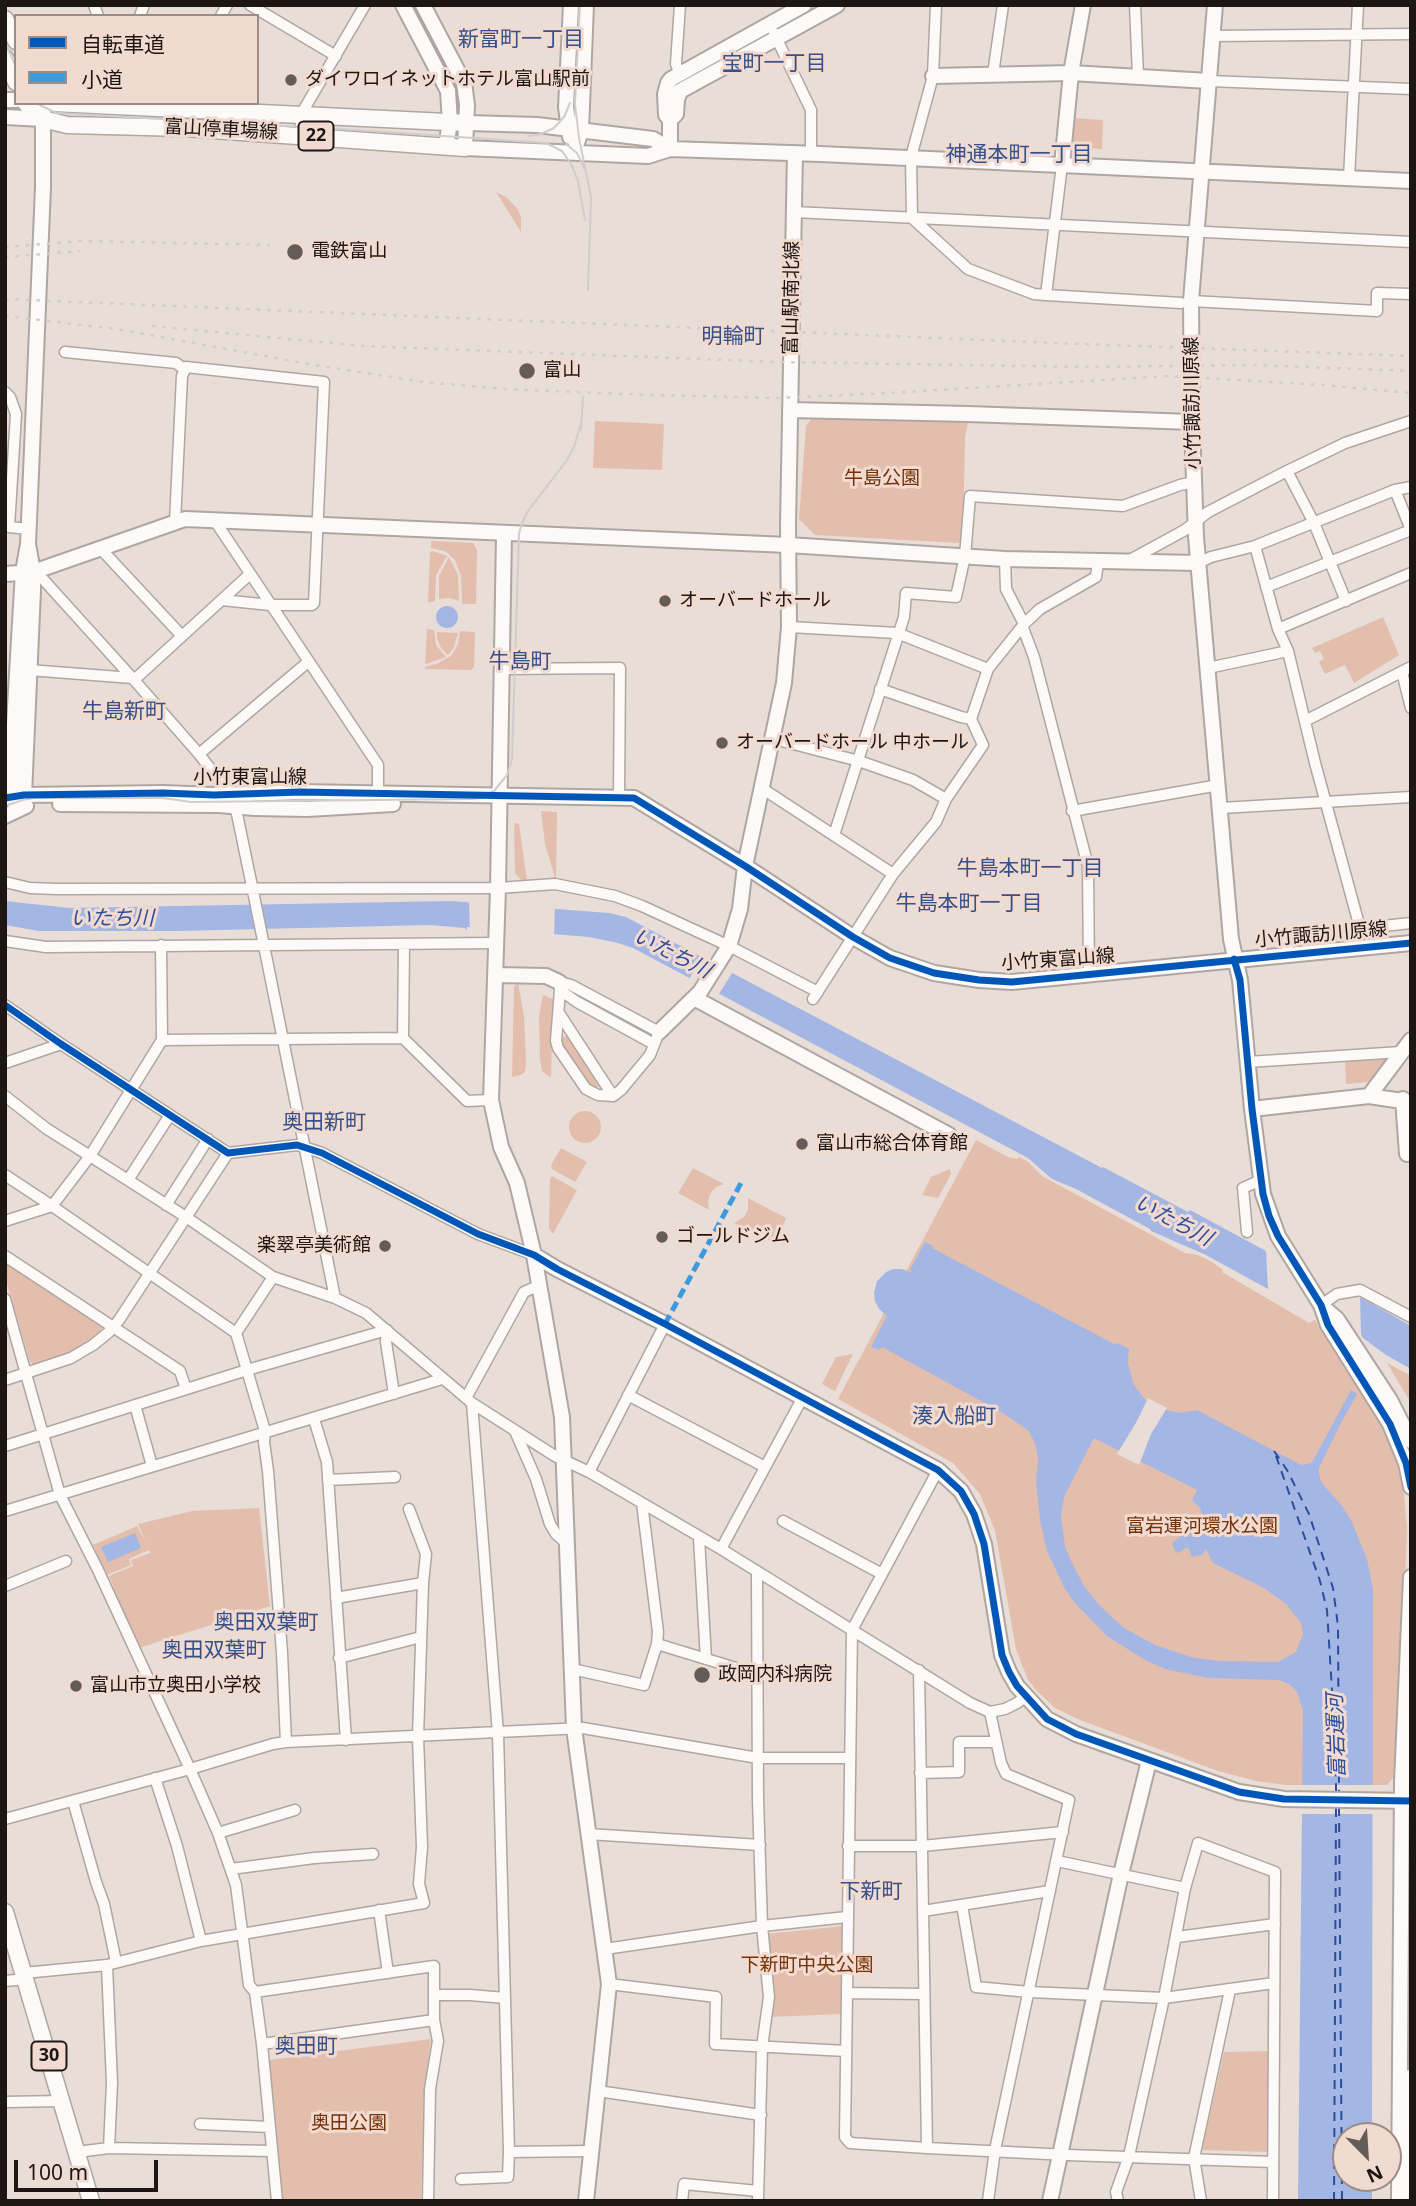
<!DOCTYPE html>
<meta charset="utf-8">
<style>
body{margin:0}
#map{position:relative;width:1416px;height:2206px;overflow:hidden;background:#e9ddd8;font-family:"Noto Sans","Noto Sans JP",sans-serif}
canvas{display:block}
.frame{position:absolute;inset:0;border:7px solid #1d1612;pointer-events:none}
.legend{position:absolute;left:14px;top:14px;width:245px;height:91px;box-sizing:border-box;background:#f1dad0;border:2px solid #9c8c84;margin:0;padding:9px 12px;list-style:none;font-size:21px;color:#1d1612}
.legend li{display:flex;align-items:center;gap:14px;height:35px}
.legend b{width:35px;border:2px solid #9c8c84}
.north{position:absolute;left:1332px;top:2122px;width:70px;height:70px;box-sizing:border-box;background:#f1dad0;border:2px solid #9c8c84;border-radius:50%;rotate:156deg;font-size:19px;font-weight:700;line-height:28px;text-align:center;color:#1d1612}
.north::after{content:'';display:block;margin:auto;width:24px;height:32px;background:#645c57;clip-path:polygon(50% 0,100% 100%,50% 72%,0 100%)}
.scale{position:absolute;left:14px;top:2160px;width:144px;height:32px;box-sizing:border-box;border:4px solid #1d1612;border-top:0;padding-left:9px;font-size:21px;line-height:24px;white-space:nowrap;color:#1d1612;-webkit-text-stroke:5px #f1dad0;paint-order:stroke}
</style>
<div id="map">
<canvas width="1416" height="2206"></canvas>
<div class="frame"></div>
<ul class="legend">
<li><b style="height:9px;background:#0057b8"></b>自転車道</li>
<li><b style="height:9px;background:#3c9ade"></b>小道</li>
</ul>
<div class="north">N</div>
<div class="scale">100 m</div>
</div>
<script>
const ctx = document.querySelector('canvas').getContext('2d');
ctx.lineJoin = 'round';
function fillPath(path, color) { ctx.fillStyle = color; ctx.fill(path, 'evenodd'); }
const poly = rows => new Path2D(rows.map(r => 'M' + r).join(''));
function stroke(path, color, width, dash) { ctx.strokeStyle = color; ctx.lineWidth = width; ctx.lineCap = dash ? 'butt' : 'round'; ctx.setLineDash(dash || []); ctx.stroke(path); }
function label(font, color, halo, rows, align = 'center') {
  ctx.font = font + ' "Noto Sans","Noto Sans JP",sans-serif'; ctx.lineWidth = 6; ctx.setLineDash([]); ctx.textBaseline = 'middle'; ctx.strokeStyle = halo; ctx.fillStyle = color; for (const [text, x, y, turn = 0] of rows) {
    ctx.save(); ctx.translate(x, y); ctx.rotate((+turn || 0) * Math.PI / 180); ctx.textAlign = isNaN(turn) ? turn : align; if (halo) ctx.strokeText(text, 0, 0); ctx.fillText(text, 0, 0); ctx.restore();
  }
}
const green = poly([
 [1073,118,1103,120,1102,149,1070,146],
 [496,192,506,197,517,208,521,217,521,232],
 [812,418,968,422,965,437,963,540,959,543,815,535,799,519,806,426],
 [595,421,664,424,662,470,593,468],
 [431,541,473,543,477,550,476,604,462,604,461,576,455,560,445,551,431,548],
 [433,551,447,556,436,575,435,601,432,602,428,602,430,552],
 [449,557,458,575,459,601,450,598,439,599,439,576],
 [1383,617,1399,655,1354,683,1345,665,1325,674,1319,662,1324,659,1320,651,1315,653,1312,648],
 [427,629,434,630,436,645,446,657,425,664],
 [460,631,475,632,474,667,471,670,425,669,425,667,439,663,452,655,458,644],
 [437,632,458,633,453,649,448,655,441,648,437,638],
 [541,811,557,812,556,881,545,844],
 [514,823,519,824,527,881,521,880,515,873],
 [518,983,524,1016,526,1062,525,1072,521,1075,512,1077,514,987],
 [543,995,553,999,551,1078,542,1071,540,1059,539,1016],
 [568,1036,600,1083,598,1087,591,1088,561,1045,563,1037],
 [1392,1055,1370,1082,1346,1084,1345,1059],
 '569 1127a16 16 0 1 1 32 0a16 16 0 1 1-32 0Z',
 [976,1140,1008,1157,1017,1159,1019,1157,1027,1161,1042,1176,1185,1253,1198,1255,1212,1262,1223,1270,1222,1272,1309,1323,1315,1320,1380,1418,1398,1461,1403,1482,1407,1529,1397,1774,1387,1785,1285,1785,1256,1781,1218,1771,1080,1720,1055,1708,1037,1691,1028,1680,1016,1649,995,1531,980,1494,953,1463,838,1399],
 [561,1148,587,1162,575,1182,552,1169,551,1165],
 [693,1168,724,1184,716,1187,710,1194,708,1202,709,1210,678,1193],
 [950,1169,951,1174,938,1198,922,1195,931,1177],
 [552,1176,577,1190,553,1234,549,1228,550,1179],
 [748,1198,786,1218,783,1226,781,1225,776,1234,778,1235,774,1243,734,1223,744,1217,748,1210],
 [5,1259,104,1326,93,1340,75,1350,34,1365,30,1362,5,1277],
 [853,1354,835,1391,822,1384,836,1357],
 [1387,1363,1411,1376,1411,1403],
 [259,1508,270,1606,139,1648,110,1590,114,1588,109,1576,133,1566,131,1560,150,1553,149,1550,129,1559,131,1565,107,1575,93,1545,137,1526,146,1543,138,1524,192,1511],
 [843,1926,842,2014,769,2017,766,1934],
 [431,2039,424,2093,421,2201,283,2201,269,2060],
 [1268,2051,1268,2152,1202,2150,1224,2052]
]);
const water = poly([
 '436 617a11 11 0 1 1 22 0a11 11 0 1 1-22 0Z',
 [5,901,69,908,451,901,609,913,626,917,1102,1168,1103,1167,1188,1212,1190,1210,1266,1251,1268,1289,1206,1255,1151,1231,1150,1229,1076,1189,1052,1179,1028,1158,633,948,618,943,589,937,467,927,467,931,465,928,430,925,177,931,39,931,5,925],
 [925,1242,933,1246,932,1248,1116,1345,1118,1343,1129,1349,1128,1364,1134,1385,1146,1401,1158,1408,1179,1413,1197,1410,1301,1465,1311,1463,1315,1457,1351,1390,1357,1394,1340,1425,1319,1468,1319,1473,1321,1482,1342,1506,1351,1520,1367,1559,1373,1590,1372,2136,1346,2136,1346,2178,1372,2178,1372,2201,1298,2201,1303,1710,1297,1692,1289,1684,1279,1680,1208,1678,1165,1669,1145,1660,1107,1636,1074,1602,1064,1587,1047,1551,1040,1520,1036,1482,1038,1460,1036,1446,1029,1431,1003,1413,882,1347,879,1350,871,1347,887,1316,879,1309,875,1301,874,1293,877,1281,886,1272,894,1269,902,1269,913,1273,910,1270],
 [1094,1438,1197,1490,1192,1500,1200,1508,1205,1524,1200,1533,1185,1533,1172,1543,1175,1551,1178,1553,1188,1547,1192,1557,1202,1555,1206,1549,1213,1563,1264,1588,1286,1604,1301,1623,1303,1634,1296,1652,1278,1662,1217,1661,1191,1657,1155,1645,1124,1628,1100,1606,1084,1586,1072,1563,1065,1547,1061,1515,1064,1497],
 [1360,1297,1411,1326,1411,1369,1386,1355,1363,1338,1361,1334],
 [135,1533,141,1548,108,1562,101,1547]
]);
const pier = poly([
 [469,899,555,905,554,938,470,931,470,933],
 [705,954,734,970,717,997,687,982],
 [1148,1398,1167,1408,1151,1434,1139,1465,1117,1454,1137,1421],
 [1298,1785,1376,1785,1376,1814,1298,1814]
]);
const ferry = poly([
 [1274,1451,1287,1470,1309,1514,1333,1588,1338,1626,1339,1794],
 [1276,1456,1320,1581,1327,1610,1336,1755,1336,1795],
 [1339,1807,1342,2201],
 [1334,2201,1336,1808]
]);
const street = poly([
 [94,5,98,16],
 [250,5,336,56],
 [936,5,933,76,911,157,912,218,968,269,1034,294,1046,295,1062,165],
 [1135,5,1138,76],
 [140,16,144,5],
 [221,16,227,5],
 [774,33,811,110,811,153],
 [1212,36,1411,34],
 [679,73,676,64,680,5],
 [993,74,1003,5],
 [1209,81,1411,89],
 [302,135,300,116,365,5],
 [1349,178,1358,5],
 [794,212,1411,242],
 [1046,295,1181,303],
 [1191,301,1377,311,1377,293,1411,294],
 [65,352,176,363,184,369],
 [5,392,10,397,16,414,9,527,29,529],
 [1287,471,1314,523,1346,601],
 [215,521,378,765,378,797],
 [175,522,182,376,186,367,324,382,314,603,312,605,270,605,222,600],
 [1255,546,1278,629,1288,651,1315,763,1360,928],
 [100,548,182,636],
 [1005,559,1006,589,1024,624,1023,628,1034,657,1088,866,1089,975],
 [1130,560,1185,530,1208,512,1287,471,1345,443,1411,421],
 [1198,563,1211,557,1255,546,1395,490,1411,487],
 [33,572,41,577,135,681,199,754,230,794,237,814,254,896,335,1298],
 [1266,587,1411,530,1395,490],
 [789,627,897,633,988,669],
 [1278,629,1411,573],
 [1208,668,1288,651],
 [500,669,620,668,619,796],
 [29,670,132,678],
 [1402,672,1411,708],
 [134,680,250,574],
 [880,689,961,717,971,719],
 [1305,721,1411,667],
 [774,739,859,761,913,780,946,799],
 [199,754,308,662],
 [763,789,893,874],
 [1221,808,1411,797],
 [1072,811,1219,785],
 [834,835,904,617,906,593,956,597,965,556,970,496,1123,506,1180,485,1194,482],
 [5,882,30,888,56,889,498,888,555,884,615,896,642,906,729,946,818,992],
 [5,941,46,947,496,943],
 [161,945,162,1040,90,1156,186,1217,273,1277,335,1298,366,1313,472,1403,555,1456,589,1472,721,1549,970,1703,990,1712,1005,1709,1017,1703,1025,1697],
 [1287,955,1288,941,1301,935,1411,923],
 [559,982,571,985,659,1032,650,1055,621,1090,613,1096,598,1095,586,1089,558,1048,556,1041,560,990,559,982],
 [560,990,577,1002,654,1044],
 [813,999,893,874,936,822,946,799,983,745,971,719,988,669,1024,624,1040,609,1096,577,1098,562],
 [5,1005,61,1044,228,1153,297,1145,304,1147,322,1153,478,1234,534,1255],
 [559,1013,613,1096],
 [403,1038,404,944],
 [162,1040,403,1038,467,1101,491,1100],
 [1248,1062,1401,1052],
 [5,1063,61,1044],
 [5,1096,47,1129,90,1156,52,1206,5,1175],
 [128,1180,170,1115],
 [166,1205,208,1139],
 [5,1221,52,1206,236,1333,265,1431,264,1442,268,1471,282,1653,286,1742],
 [1247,1232,1243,1188,1261,1180],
 [5,1256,180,1371,186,1389],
 [5,1299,60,1495,98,1570,190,1769,218,1833,236,1885,249,1985,255,1992,262,2044,277,2201],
 [1321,1305,1337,1294,1360,1290,1411,1317],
 [236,1333,273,1277],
 [5,1380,71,1358,93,1345,109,1332,119,1320,228,1153],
 [628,1395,765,1467],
 [466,1398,524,1292,540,1285],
 [472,1403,498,1733,509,2152,591,2151],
 [135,1405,152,1466],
 [314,1419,327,1462,346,1740],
 [515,1431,536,1479,550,1524,556,1534,566,1543],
 [5,1446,247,1370,387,1330,386,1342,394,1394],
 [938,1470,852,1630,845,2137,850,2143,927,2148,1068,2155,1273,2162],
 [589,1472,665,1324],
 [328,1480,395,1477],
 [5,1511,442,1379],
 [783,1521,882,1574],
 [699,1538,706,1659],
 [721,1549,803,1397],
 [757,1573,758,1799,762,1926,769,1997,762,2047,758,2201],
 [5,1586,66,1561],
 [336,1598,423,1583],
 [657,1644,759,1675],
 [339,1658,421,1637],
 [572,1669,644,1685,657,1644,658,1632,642,1503],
 [919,1670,927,2148],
 [920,1773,959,1772,959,1742,996,1742],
 [155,1778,177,1846,201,1941],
 [73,1801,96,1882,104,1904,116,1962],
 [5,1819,190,1769,273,1744,286,1742,583,1728,758,1758,849,1758],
 [218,1833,295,1810],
 [588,1834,760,1845],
 [848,1846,922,1846,1063,1832],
 [1057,1861,1185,1888],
 [231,1869,314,1858,373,1854],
 [962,1905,976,1987,1029,1992,1164,1998,1274,1983],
 [379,1910,388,1973],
 [923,1911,1050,1891],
 [1177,1937,1275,1924],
 [605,1949,762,1926,847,1917],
 [24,1973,107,1965,201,1941,424,1903,419,1884,422,1847,418,1737,423,1583,426,1554,409,1509],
 [5,1981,26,1979],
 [609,1984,716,1997,715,2044,846,2051],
 [255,1992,434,1966,434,2020,438,2041,430,2089,428,2201],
 [848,1993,924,1994],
 [434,1995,470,1995,505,1998],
 [262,2044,434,2020],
 [598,2091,761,2115],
 [5,2102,62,2101],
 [200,2124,270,2127],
 [109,2148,272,2151],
 [77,2152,109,2148,112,2083,107,1965],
 [461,2179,508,2177,509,2152],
 [682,2201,684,2184,758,2191],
 [988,2201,995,2150,1069,1800,1006,1774,1001,1763,990,1712],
 [1118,2201,1116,2192,1129,2156,1164,1998,1185,1888,1198,1843,1275,1872,1273,2201],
 [1201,2201,1194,2158,1230,1990]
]);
const secondary = poly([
 [403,5,448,91,450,123,446,146],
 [423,5,464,83,467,105,465,148,648,156,670,149,820,154,1411,181],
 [1215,5,1191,301,1192,422,1196,537,1231,939,1240,980,1252,1109,1263,1194,1278,1236,1321,1305,1328,1325,1390,1424,1406,1463,1411,1487],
 [933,76,1071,73,1209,81],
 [5,100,16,100],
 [5,117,43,119],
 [670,120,676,114,677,100,680,91,837,5],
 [467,123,537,125,653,139,670,149],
 [570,137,566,107,571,5],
 [670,149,670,120,666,115,665,94,668,83,671,79,804,5],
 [574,152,581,131,586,5],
 [1062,165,1071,73,1083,5],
 [790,410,968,414,1192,422],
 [504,534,498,888,491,1100,501,1147,517,1183,534,1255,562,1417,574,1728,609,1984,586,2201],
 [28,544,23,572,10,792,11,797,18,808,24,795,33,590,33,572,28,544,43,187,43,103],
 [5,574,33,572,185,519,788,545,1005,559,1198,563],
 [5,798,24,795,163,793,214,795,300,792,634,798,745,866,853,937,890,958,934,973,979,980,1012,982,1411,943],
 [60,804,219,805,254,808,307,809,393,804],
 [5,816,26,806],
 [496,975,546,976,559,982],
 [694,998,949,1135],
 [659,1032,700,992,729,946,740,909,745,866,784,683,789,627,788,525,795,153],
 [1369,1096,1409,1102],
 [1403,1099,1407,1154,1411,1153],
 [1252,1109,1369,1096,1411,1040],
 [534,1255,557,1269,665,1324,938,1470,961,1491,974,1514,984,1544,1002,1655,1009,1672,1017,1686,1047,1719,1076,1734,1239,1792,1284,1799,1411,1801],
 [1322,1306,1337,1319,1390,1400,1411,1441],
 [1050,2201,1121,1874,1149,1761],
 [1399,2201,1402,1782,1411,1577],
 [1409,2201,1410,2077]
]);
const primary = poly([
 [5,19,16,41],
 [5,58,16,82],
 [26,103,34,113,43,119,67,125,185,128,465,148],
 [54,103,467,123],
 [5,1912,91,2201]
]);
const tram = poly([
 [580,5,575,104,579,138,591,197,588,290],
 [5,42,16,67],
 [36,103,56,113,356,130,546,143,562,151,571,164,578,181,585,220],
 [529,136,541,134,554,128,564,117,570,103],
 [566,144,577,153,585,169],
 [581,430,583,397],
 [5,806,23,800,34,798,163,798,191,802,471,799,481,798,494,791,507,775,512,759,519,534,522,523,528,511,567,460,574,447,582,420]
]);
const rail = poly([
 [5,247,82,241,270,245],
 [5,257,80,251],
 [5,299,1080,344,1411,356],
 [5,316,117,329,314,365,424,382,503,389,648,395,778,398,889,393,1168,376,1324,385,1411,393],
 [152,326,363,346,778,362,1089,367,1254,365,1411,371]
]);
const quiet = poly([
 [665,1324,741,1183]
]);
const cycleway = poly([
 [5,798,24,795,163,793,214,795,300,792,634,798,745,866,853,937,890,958,934,973,979,980,1012,982,1411,943],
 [1234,959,1240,980,1252,1109,1263,1194,1269,1216,1278,1236,1321,1305,1328,1325,1390,1424,1406,1463,1411,1487],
 [5,1005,61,1044,228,1153,297,1145,322,1153,478,1234,534,1255,557,1269,665,1324,938,1470,961,1491,974,1514,984,1544,1002,1655,1009,1672,1017,1686,1047,1719,1076,1734,1239,1792,1284,1799,1411,1801]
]);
const markers = [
 [291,80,7,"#645c57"],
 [295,252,9,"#645c57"],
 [527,371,9,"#645c57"],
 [665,601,7,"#645c57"],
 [722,743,7,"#645c57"],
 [802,1144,7,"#645c57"],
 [662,1237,7,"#645c57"],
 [385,1246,7,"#645c57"],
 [702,1675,9,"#645c57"],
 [76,1686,7,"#645c57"]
];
const shields = [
 [316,136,35],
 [49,2056,35]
];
const shieldNames = [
 ["22",316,136],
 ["30",49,2056]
];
const poiNames = [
 ["ダイワロイネットホテル富山駅前",305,80],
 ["電鉄富山",311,252],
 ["富山",543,371],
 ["オーバードホール",679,601],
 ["オーバードホール 中ホール",736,743],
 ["富山市総合体育館",816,1144],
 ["ゴールドジム",676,1237],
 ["楽翠亭美術館",371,1246,"right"],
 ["政岡内科病院",718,1675],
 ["富山市立奥田小学校",90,1686]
];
const streetNames = [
 ["富山停車場線",221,130,3],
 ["富山駅南北線",792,298,-89],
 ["小竹諏訪川原線",1193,403,-91],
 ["小竹東富山線",250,778],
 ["小竹諏訪川原線",1321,935,-5],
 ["小竹東富山線",1058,960,-4]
];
const parkNames = [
 ["牛島公園",882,479],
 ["富岩運河環水公園",1202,1527],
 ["下新町中央公園",807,1966],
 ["奥田公園",349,2124]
];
const neighbourhoodNames = [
 ["新富町一丁目",521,40],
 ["宝町一丁目",774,64],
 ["神通本町一丁目",1019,155],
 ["明輪町",733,337],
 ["牛島町",520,662],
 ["牛島新町",124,712],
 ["牛島本町一丁目",1030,869],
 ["牛島本町一丁目",969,904],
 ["奥田新町",324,1123],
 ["湊入船町",954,1417],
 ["奥田双葉町",266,1623],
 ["奥田双葉町",214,1651],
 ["下新町",871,1892],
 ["奥田町",306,2047]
];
const waterNames = [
 ["いたち川",112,919],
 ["いたち川",672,954,27],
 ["いたち川",1173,1221,28],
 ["富岩運河",1337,1736,-92]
];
fillPath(green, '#e4bead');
fillPath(water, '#a4b6e4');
fillPath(pier, '#e9ddd8');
stroke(ferry, '#2c4d9c', 2, [9, 7]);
stroke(street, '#afa6a2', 13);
stroke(secondary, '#afa6a2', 18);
stroke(primary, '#afa6a2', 19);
stroke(street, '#fcfaf9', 10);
stroke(secondary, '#fcfaf9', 14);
stroke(primary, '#fcfaf9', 16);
stroke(tram, '#d0cdcb', 2);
stroke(rail, '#d0cdcb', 2.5, [3.5, 7]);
stroke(quiet, '#3c9ade', 5, [10, 5]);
stroke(cycleway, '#0057b8', 7);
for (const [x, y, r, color] of markers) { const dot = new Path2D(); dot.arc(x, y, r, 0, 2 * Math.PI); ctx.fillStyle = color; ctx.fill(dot); stroke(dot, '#f1dad0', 2.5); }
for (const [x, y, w] of shields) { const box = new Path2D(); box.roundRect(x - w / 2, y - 14.5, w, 29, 5); ctx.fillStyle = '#f1dad0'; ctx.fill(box); stroke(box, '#1d1612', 2); }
label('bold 18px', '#1d1612', null, shieldNames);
label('19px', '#1d1612', '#f1dad0', poiNames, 'left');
label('19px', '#1d1612', '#f1dad0', streetNames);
label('19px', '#753107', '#f1dad0', parkNames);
label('21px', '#365089', '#f1dad0', neighbourhoodNames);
label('italic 21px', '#2c4d9c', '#f1dad0', waterNames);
</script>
